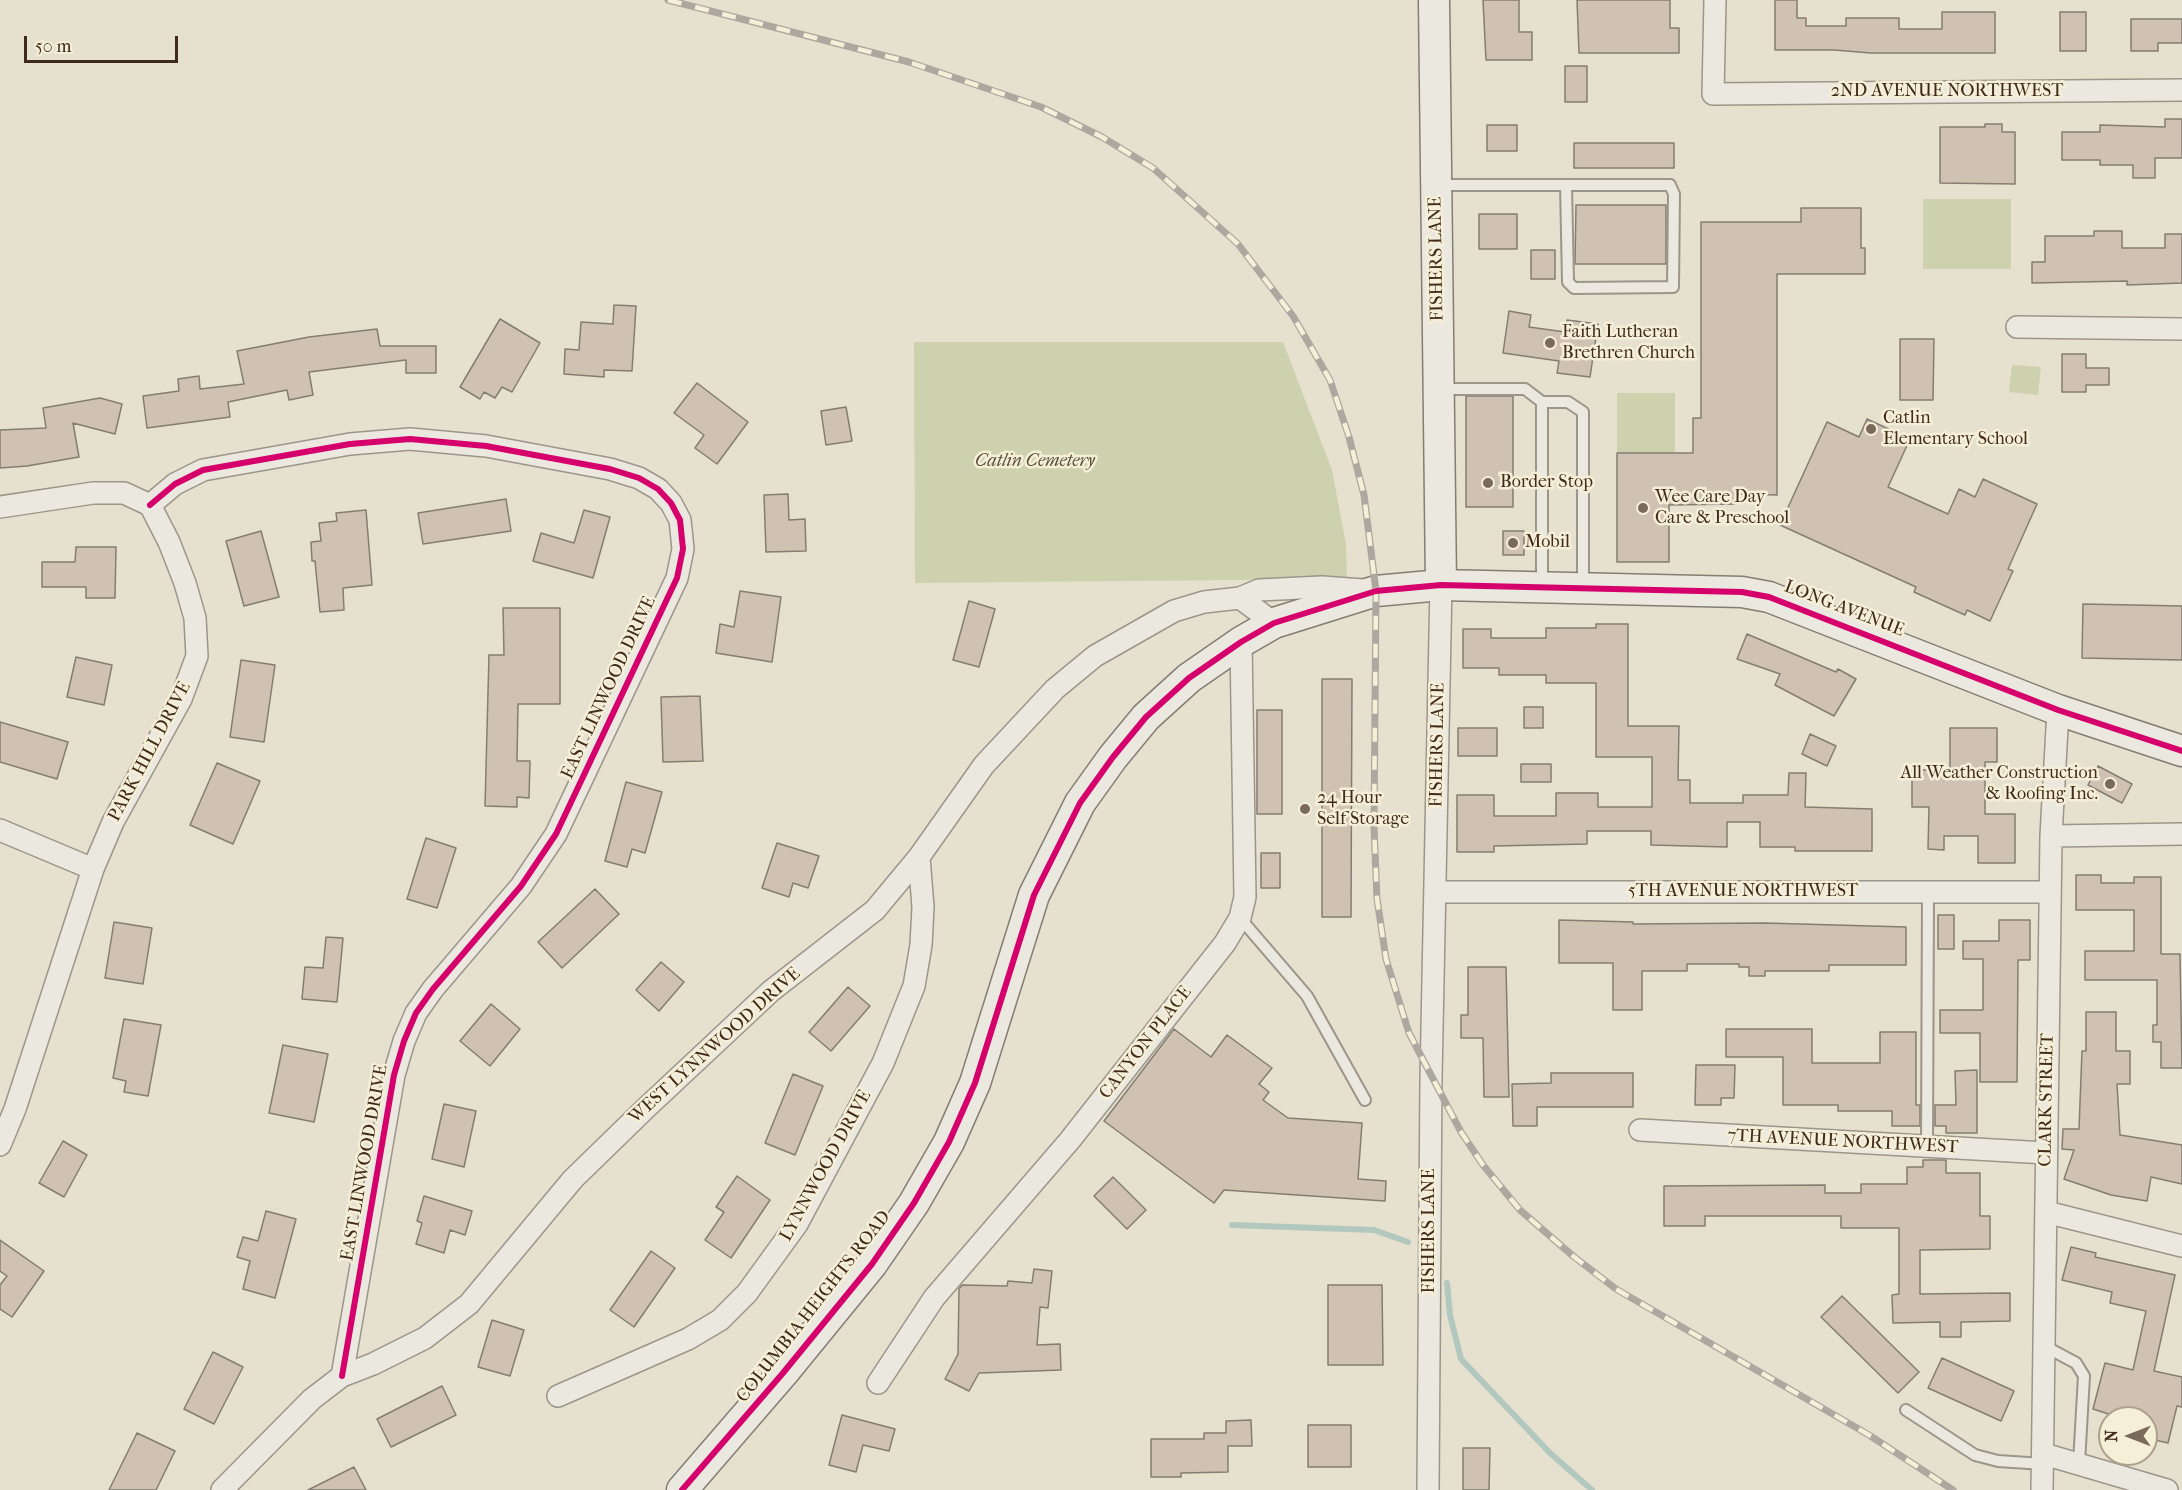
<!DOCTYPE html>
<style>
body{margin:0}
#map{position:relative;width:2182px;height:1490px;overflow:hidden;background:#e6e0ce;font-family:"IM FELL French Canon",serif}
canvas{display:block}
.north{position:absolute;left:2098px;top:1406px;width:60px;height:60px;box-sizing:border-box;background:#f6efd8;border:2px solid #ada08c;border-radius:50%;rotate:270deg;font-size:16px;font-weight:700;line-height:24px;text-align:center;color:#402a1a}
.north::after{content:'';display:block;margin:auto;width:21px;height:27px;background:#7a6a59;clip-path:polygon(50% 0,100% 100%,50% 72%,0 100%)}
.scale{position:absolute;left:24px;top:36px;width:154px;height:27px;box-sizing:border-box;border:3px solid #402a1a;border-top:0;padding-left:8px;font-size:18px;line-height:21px;white-space:nowrap;color:#402a1a;-webkit-text-stroke:4px #f6efd8;paint-order:stroke}
</style>
<div id="map">
<canvas width="2182" height="1490"></canvas>
<div class="north">N</div>
<div class="scale">50 m</div>
</div>
<script>
const ctx = document.querySelector('canvas').getContext('2d');
ctx.lineJoin = 'round';
function fillPath(path, color) { ctx.fillStyle = color; ctx.fill(path, 'evenodd'); }
const poly = rows => new Path2D(rows.map(r => 'M' + r).join(''));
function stroke(path, color, width, dash) { ctx.strokeStyle = color; ctx.lineWidth = width; ctx.lineCap = dash ? 'butt' : 'round'; ctx.setLineDash(dash || []); ctx.stroke(path); }
function label(font, color, halo, rows, align = 'center') {
  ctx.font = font + ' "IM FELL French Canon",serif'; ctx.lineWidth = 5; ctx.setLineDash([]); ctx.textBaseline = 'middle'; ctx.strokeStyle = halo; ctx.fillStyle = color; for (const [text, x, y, turn = 0] of rows) {
    ctx.save(); ctx.translate(x, y); ctx.rotate((+turn || 0) * Math.PI / 180); ctx.textAlign = isNaN(turn) ? turn : align; if (halo) ctx.strokeText(text, 0, 0); ctx.fillText(text, 0, 0); ctx.restore();
  }
}
const green = poly([
 [1923,199,2011,199,2011,269,1923,269],
 [914,342,1283,342,1332,470,1346,544,1347,579,915,583],
 [2012,365,2041,367,2038,395,2009,392],
 [1617,393,1675,393,1675,453,1617,453]
]);
const stream = poly([
 [1232,1225,1374,1230,1408,1242],
 [1447,1283,1450,1315,1461,1359,1550,1453,1592,1490]
]);
const building = poly([
 [1483,0,1519,0,1519,32,1532,32,1532,60,1486,60,1483,0],
 [1577,0,1670,0,1670,28,1679,28,1679,53,1579,53,1577,0],
 [1775,0,1797,0,1797,18,1806,18,1806,26,1846,26,1846,18,1899,18,1899,29,1942,29,1942,12,1995,12,1995,53,1871,53,1834,50,1775,50,1775,0],
 [2060,12,2086,12,2086,51,2060,51,2060,12],
 [2131,19,2182,19,2182,43,2158,43,2158,51,2131,51,2131,19],
 [1565,66,1587,66,1587,102,1565,102,1565,66],
 [2165,119,2182,119,2182,158,2155,158,2155,178,2133,178,2133,165,2100,165,2100,160,2062,160,2062,132,2100,132,2100,125,2165,127,2165,119],
 [1985,124,2002,124,2002,132,2015,132,2015,184,1940,183,1940,127,1985,127,1985,124],
 [1487,125,1517,125,1517,151,1487,151,1487,125],
 [1574,143,1674,143,1674,168,1574,168,1574,143],
 [1576,205,1666,205,1666,264,1575,264,1576,205],
 [1801,208,1861,208,1861,248,1865,248,1865,274,1777,274,1777,495,1735,494,1735,504,1669,505,1669,562,1617,562,1617,453,1693,453,1693,418,1701,418,1701,222,1801,222,1801,208],
 [1479,214,1517,214,1517,249,1479,249,1479,214],
 [2094,231,2122,231,2122,248,2165,248,2165,234,2182,234,2182,283,2127,285,2127,281,2032,283,2032,262,2045,262,2045,236,2094,236,2094,231],
 [1531,250,1555,250,1555,279,1531,279,1531,250],
 [614,305,636,306,632,371,604,370,604,377,564,374,565,349,579,350,581,322,613,324,614,305],
 [1509,311,1531,315,1529,327,1565,332,1567,320,1598,324,1590,377,1557,373,1559,361,1503,353,1509,311],
 [500,319,540,343,512,392,502,387,495,398,484,392,480,399,460,387,500,319],
 [377,329,380,346,436,346,436,373,406,373,406,360,309,372,313,395,289,400,287,390,228,402,230,417,147,428,143,396,179,391,178,379,199,376,200,389,244,384,237,351,309,337,377,329],
 [1900,339,1934,339,1933,400,1900,400,1900,339],
 [2062,354,2086,354,2086,368,2109,368,2109,385,2086,385,2086,392,2062,392,2062,354],
 [697,383,748,422,717,464,695,448,704,435,674,413,697,383],
 [1466,396,1513,396,1513,507,1466,507,1466,396],
 [100,398,122,404,115,434,73,423,79,457,27,466,0,468,0,430,46,428,43,408,100,398],
 [846,407,852,441,826,445,821,411,846,407],
 [1867,419,1910,439,1888,487,1948,514,1959,489,1975,497,1983,479,2037,504,2008,569,2013,571,1990,621,1967,610,1965,615,1914,592,1916,587,1780,525,1827,422,1859,437,1867,419],
 [788,494,789,520,805,519,806,551,766,552,764,495,788,494],
 [506,499,511,531,423,544,418,513,506,499],
 [366,510,372,585,343,588,344,610,320,612,315,561,312,561,311,542,321,541,319,523,337,521,336,513,366,510],
 [584,510,610,517,593,578,533,561,541,533,574,543,584,510],
 [261,531,279,597,244,606,226,541,261,531],
 [1503,531,1524,531,1524,555,1503,555,1503,531],
 [76,547,116,547,115,598,86,598,86,587,42,587,42,562,75,562,76,547],
 [740,591,781,597,772,662,716,653,720,624,734,627,740,591],
 [969,601,995,609,979,667,953,660,969,601],
 [2083,604,2182,606,2182,660,2082,658,2083,604],
 [503,608,560,608,560,704,518,704,517,761,530,761,529,798,517,797,517,807,485,806,489,655,504,655,503,608],
 [1596,624,1628,624,1628,726,1679,726,1678,780,1690,780,1690,803,1743,803,1743,795,1788,795,1789,773,1806,773,1805,807,1872,809,1872,851,1795,851,1795,847,1760,847,1760,822,1727,822,1727,847,1651,845,1651,831,1587,831,1587,844,1494,846,1494,852,1457,852,1457,795,1494,795,1494,816,1556,816,1556,793,1598,793,1598,807,1652,807,1652,757,1596,757,1596,683,1546,683,1546,675,1499,675,1499,668,1463,668,1463,629,1491,629,1491,638,1546,638,1546,628,1596,628,1596,624],
 [1747,634,1836,672,1838,669,1856,679,1834,716,1775,685,1780,674,1737,659,1747,634],
 [76,657,112,665,104,705,67,697,76,657],
 [241,660,275,665,264,742,230,737,241,660],
 [1322,679,1352,679,1351,917,1322,917,1322,679],
 [700,696,703,761,663,762,661,697,700,696],
 [1524,707,1543,707,1543,728,1524,728,1524,707],
 [1257,710,1282,710,1282,814,1257,814,1257,710],
 [0,722,68,742,57,779,0,762,0,722],
 [1458,728,1497,728,1497,756,1458,756,1458,728],
 [1950,728,1997,728,1997,762,1985,762,1985,814,2015,814,2015,863,1978,863,1978,836,1944,836,1944,850,1928,849,1929,807,1912,807,1912,770,1950,770,1950,728],
 [1810,734,1836,746,1827,766,1802,754,1810,734],
 [217,763,260,781,233,844,190,825,217,763],
 [1521,764,1551,764,1551,782,1521,782,1521,764],
 [2098,766,2132,784,2122,803,2088,785,2098,766],
 [626,782,662,792,645,853,632,849,627,867,605,861,626,782],
 [426,838,456,848,437,908,407,899,426,838],
 [777,843,819,856,808,888,793,883,789,897,762,888,777,843],
 [1261,853,1280,853,1280,888,1261,888,1261,853],
 [2076,875,2101,875,2101,883,2134,883,2134,877,2161,877,2161,954,2180,954,2182,1068,2161,1068,2161,1042,2153,1042,2153,1025,2157,1025,2157,980,2085,980,2085,951,2134,951,2134,910,2076,910,2076,875],
 [595,889,619,914,562,968,538,942,595,889],
 [1938,915,1954,915,1954,949,1938,949,1938,915],
 [1559,920,1633,922,1633,924,1765,923,1906,927,1906,965,1829,965,1829,971,1765,971,1765,976,1749,976,1749,967,1739,967,1739,964,1687,964,1687,971,1642,971,1642,1010,1613,1010,1613,963,1559,963,1559,920],
 [1999,920,2030,920,2030,960,2018,960,2017,1082,1980,1082,1980,1033,1940,1033,1940,1010,1983,1010,1983,959,1963,959,1963,941,1999,941,1999,920],
 [114,922,152,928,143,984,105,978,114,922],
 [326,937,343,938,337,1002,302,999,305,967,323,968,326,937],
 [661,962,684,982,659,1011,636,990,661,962],
 [1468,967,1506,967,1509,1097,1484,1097,1483,1038,1461,1038,1461,1015,1468,1015,1468,967],
 [848,987,870,1006,831,1051,809,1032,848,987],
 [491,1004,520,1029,490,1066,460,1041,491,1004],
 [2086,1012,2116,1012,2116,1051,2130,1051,2130,1084,2117,1084,2120,1135,2182,1145,2182,1184,2151,1177,2147,1201,2111,1195,2064,1179,2074,1150,2062,1149,2063,1129,2079,1129,2082,1051,2086,1051,2086,1012],
 [124,1019,161,1025,148,1096,124,1092,126,1081,113,1078,124,1019],
 [1174,1029,1211,1057,1227,1035,1272,1068,1259,1084,1269,1092,1263,1100,1288,1118,1362,1123,1358,1179,1386,1181,1385,1201,1224,1190,1214,1203,1104,1121,1174,1029],
 [1726,1029,1812,1029,1812,1063,1880,1063,1880,1032,1916,1032,1916,1105,1920,1105,1920,1126,1892,1126,1892,1111,1838,1111,1838,1105,1783,1105,1783,1057,1726,1057,1726,1029],
 [283,1045,328,1054,314,1122,269,1113,283,1045],
 [1696,1065,1735,1065,1734,1098,1721,1098,1721,1105,1695,1105,1696,1065],
 [1977,1070,1977,1133,1946,1133,1946,1126,1935,1126,1935,1105,1956,1105,1955,1071,1977,1070],
 [1551,1073,1633,1073,1633,1107,1537,1107,1537,1126,1513,1126,1512,1084,1551,1083,1551,1073],
 [793,1074,823,1086,795,1155,765,1143,793,1074],
 [444,1104,476,1111,464,1167,432,1159,444,1104],
 [63,1141,87,1155,64,1197,39,1183,63,1141],
 [1923,1160,1946,1160,1946,1173,1980,1173,1980,1216,1990,1216,1990,1249,1920,1250,1920,1294,2010,1293,2010,1321,1961,1322,1961,1337,1940,1337,1940,1322,1893,1323,1892,1295,1899,1294,1899,1228,1841,1228,1841,1216,1705,1216,1705,1226,1664,1226,1664,1186,1825,1185,1825,1193,1861,1193,1861,1184,1907,1184,1907,1167,1923,1167,1923,1160],
 [737,1176,770,1200,731,1258,705,1240,724,1212,716,1207,737,1176],
 [1113,1177,1146,1210,1127,1229,1094,1196,1113,1177],
 [424,1196,472,1211,465,1235,450,1230,444,1253,416,1244,422,1223,417,1221,424,1196],
 [266,1211,296,1219,275,1298,243,1289,250,1261,237,1257,243,1237,258,1241,266,1211],
 [0,1240,44,1271,12,1317,0,1309,0,1285,7,1276,0,1271,0,1240],
 [2071,1247,2096,1253,2095,1257,2175,1275,2154,1371,2182,1377,2182,1407,2177,1406,2168,1443,2146,1438,2146,1418,2121,1418,2093,1409,2105,1363,2133,1370,2146,1311,2110,1303,2112,1292,2062,1280,2071,1247],
 [651,1251,675,1268,634,1327,610,1310,651,1251],
 [1034,1269,1052,1271,1048,1308,1040,1307,1037,1345,1060,1344,1061,1370,979,1373,969,1391,945,1379,958,1354,959,1289,962,1285,1007,1286,1008,1281,1032,1283,1034,1269],
 [1328,1285,1382,1285,1383,1365,1328,1365,1328,1285],
 [1842,1296,1919,1372,1898,1393,1821,1317,1842,1296],
 [492,1320,524,1330,510,1376,478,1367,492,1320],
 [213,1352,243,1367,214,1424,184,1409,213,1352],
 [1942,1358,2014,1391,2001,1421,1928,1388,1942,1358],
 [442,1386,456,1415,391,1447,377,1419,442,1386],
 [842,1415,895,1429,889,1451,863,1445,856,1472,829,1465,842,1415],
 [1251,1420,1252,1446,1228,1446,1228,1472,1181,1473,1181,1477,1151,1477,1151,1439,1204,1439,1204,1433,1226,1433,1226,1421,1251,1420],
 [1308,1425,1351,1425,1351,1467,1308,1467,1308,1425],
 [137,1433,175,1451,156,1490,109,1490,137,1433],
 [1463,1448,1490,1448,1489,1490,1463,1490,1463,1448],
 [354,1467,366,1490,308,1490,354,1467]
]);
const lane = poly([
 [1439,185,1670,185,1674,194,1673,287,1574,288,1568,282,1566,185],
 [1439,389,1525,389,1542,402,1568,402,1583,412,1583,588],
 [1542,402,1542,587],
 [1240,918,1307,996,1365,1100],
 [1927,1146,1928,892],
 [2046,1347,2076,1363,2084,1376,2079,1463],
 [1906,1410,1975,1455,1998,1461,2044,1464]
]);
const street = poly([
 [1715,0,1713,94,2182,90],
 [2017,327,2182,329],
 [150,505,175,484,203,470,350,444,410,439,486,446,610,469,639,478,658,489,671,503,680,520,683,549,677,578,556,834,521,886,433,989,416,1013,404,1041,394,1075,342,1376],
 [0,507,93,493,124,493,150,505,169,542,185,583,195,618,197,656,181,699,113,822,93,869,15,1109,0,1145],
 [1240,598,1259,590,1322,587,1363,590],
 [0,830,93,869],
 [2051,836,2182,834],
 [1435,892,2050,892],
 [1640,1130,2046,1153],
 [2046,1212,2182,1246],
 [878,1383,934,1298,1070,1140,1225,943,1240,918,1245,897,1241,642],
 [558,1396,688,1339,720,1320,747,1293,797,1224,883,1063,914,986,921,945,923,907,919,857],
 [2044,1454,2167,1490],
 [222,1490,312,1399,342,1376,373,1364,425,1338,469,1304,573,1179,646,1108,771,991,875,910,919,857,984,765,1055,689,1095,656,1174,611,1204,602,1240,598,1274,623],
 [1428,1490,1431,1078,1441,585],
 [2042,1490,2051,836,2058,710]
]);
const secondary = poly([
 [1434,0,1441,585],
 [682,1490,783,1373,872,1264,914,1203,949,1142,975,1083,1034,895,1080,803,1113,757,1146,717,1189,678,1241,642,1274,623,1376,591,1441,585,1742,592,1769,597,2058,710,2182,751]
]);
const rail = poly([
 [668,0,909,62,1041,107,1102,137,1153,168,1238,244,1293,316,1330,380,1349,437,1364,495,1376,591,1374,827,1377,899,1386,959,1409,1033,1461,1132,1483,1165,1520,1210,1573,1256,1616,1289,1869,1435,1953,1490]
]);
const cycleway = poly([
 [150,505,175,484,203,470,350,444,410,439,486,446,610,469,639,478,658,489,671,503,680,520,683,549,677,578,556,834,521,886,433,989,416,1013,404,1041,394,1075,342,1376],
 [682,1490,783,1373,872,1264,914,1203,949,1142,975,1083,1034,895,1080,803,1113,757,1146,717,1189,678,1241,642,1274,623,1376,591,1441,585,1742,592,1769,597,2058,710,2182,751]
]);
const markers = [
 [1550,343,6,"#7a6a59"],
 [1871,429,6,"#7a6a59"],
 [1488,483,6,"#7a6a59"],
 [1643,508,6,"#7a6a59"],
 [1513,543,6,"#7a6a59"],
 [2110,784,6,"#7a6a59"],
 [1305,809,6,"#7a6a59"]
];
const streetNames = [
 ["2ND AVENUE NORTHWEST",1947,92],
 ["FISHERS LANE",1437,259,-91],
 ["LONG AVENUE",1844,609,21],
 ["EAST LINWOOD DRIVE",609,688,-65],
 ["FISHERS LANE",1438,745,-89],
 ["PARK HILL DRIVE",150,752,-62],
 ["5TH AVENUE NORTHWEST",1743,892],
 ["CANYON PLACE",1146,1043,-52],
 ["WEST LYNNWOOD DRIVE",715,1046,-42],
 ["CLARK STREET",2047,1100,-89],
 ["7TH AVENUE NORTHWEST",1843,1142,3],
 ["EAST LINWOOD DRIVE",365,1163,-80],
 ["LYNNWOOD DRIVE",826,1166,-61],
 ["FISHERS LANE",1430,1231,-90],
 ["COLUMBIA HEIGHTS ROAD",814,1307,-52]
];
const poiNames = [
 ["Faith Lutheran",1562,333],
 ["Brethren Church",1562,354],
 ["Catlin",1883,419],
 ["Elementary School",1883,440],
 ["Border Stop",1500,483],
 ["Wee Care Day",1655,498],
 ["Care & Preschool",1655,519],
 ["Mobil",1525,543],
 ["All Weather Construction",2098,774,"right"],
 ["& Roofing Inc.",2098,795,"right"],
 ["24 Hour",1317,799],
 ["Self Storage",1317,820]
];
const parkNames = [
 ["Catlin Cemetery",1035,462]
];
fillPath(green, '#ced1ae');
stroke(stream, '#b2c8bf', 6);
fillPath(building, '#d0c2b2');
stroke(building, '#847d72', 1.5);
stroke(lane, '#9c9589', 14);
stroke(street, '#9c9589', 24);
stroke(secondary, '#847d72', 33);
stroke(lane, '#ebe8df', 10);
stroke(street, '#ebe8df', 21);
stroke(secondary, '#ebe8df', 30);
stroke(rail, '#aca89f', 7);
stroke(rail, '#f6efd8', 4.5, [14]);
stroke(cycleway, '#d6006c', 6);
for (const [x, y, r, color] of markers) { const dot = new Path2D(); dot.arc(x, y, r, 0, 2 * Math.PI); ctx.fillStyle = color; ctx.fill(dot); stroke(dot, '#f6efd8', 2); }
label('18px', '#402a1a', '#f6efd8', streetNames);
label('18px', '#402a1a', '#f6efd8', poiNames, 'left');
label('italic 18px', '#5e5138', '#f6efd8', parkNames);
</script>
